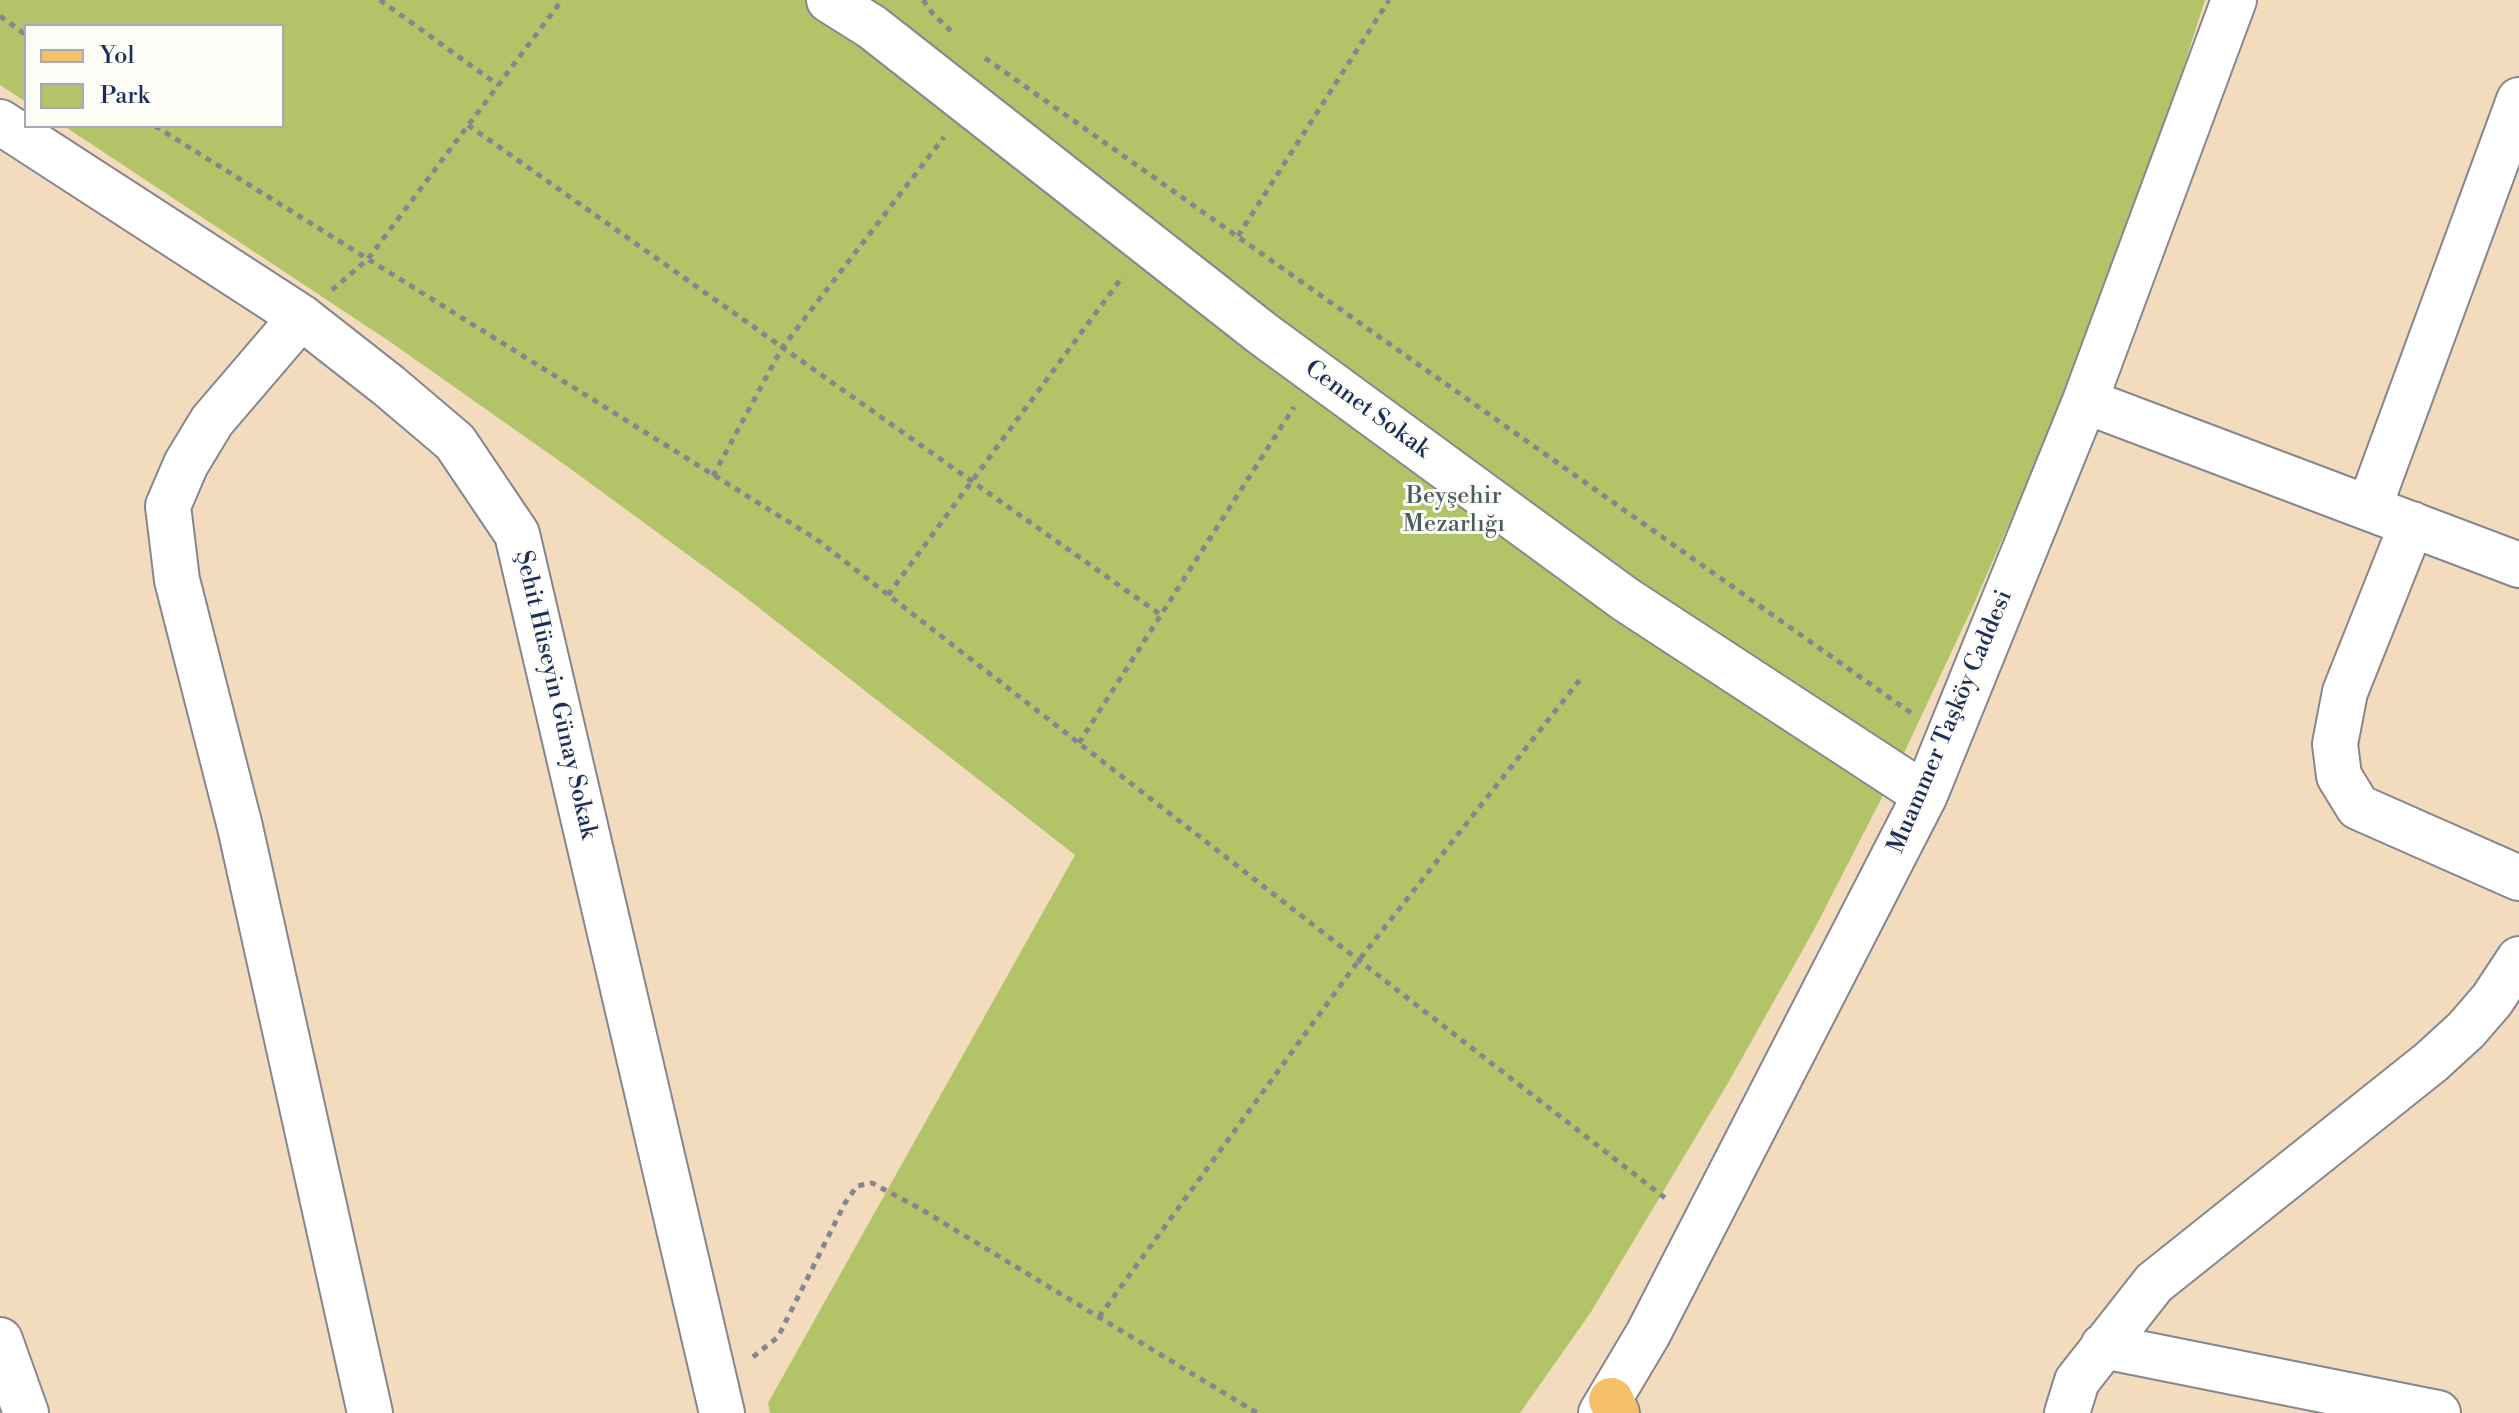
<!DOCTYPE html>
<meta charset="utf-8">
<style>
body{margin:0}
#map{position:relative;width:2519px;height:1413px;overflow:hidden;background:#f3dcbe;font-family:"Libre Bodoni",serif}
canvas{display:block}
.legend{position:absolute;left:24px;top:24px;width:260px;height:104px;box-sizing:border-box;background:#fdfcf7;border:2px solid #a3aaba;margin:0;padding:10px 14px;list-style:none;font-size:24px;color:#1b2f5e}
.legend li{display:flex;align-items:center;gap:16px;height:40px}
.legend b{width:40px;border:2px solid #a3aaba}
</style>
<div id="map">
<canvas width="2519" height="1413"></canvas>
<ul class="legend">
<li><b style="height:10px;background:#f4c16a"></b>Yol</li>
<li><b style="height:22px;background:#b3c468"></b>Park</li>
</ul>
</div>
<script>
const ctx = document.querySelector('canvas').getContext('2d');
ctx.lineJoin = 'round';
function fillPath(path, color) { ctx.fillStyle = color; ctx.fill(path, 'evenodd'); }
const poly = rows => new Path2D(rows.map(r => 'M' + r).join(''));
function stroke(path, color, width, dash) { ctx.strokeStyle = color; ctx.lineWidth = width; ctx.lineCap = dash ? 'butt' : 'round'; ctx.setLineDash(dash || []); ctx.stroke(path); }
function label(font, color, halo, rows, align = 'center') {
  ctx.font = font + ' "Libre Bodoni",serif'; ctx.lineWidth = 6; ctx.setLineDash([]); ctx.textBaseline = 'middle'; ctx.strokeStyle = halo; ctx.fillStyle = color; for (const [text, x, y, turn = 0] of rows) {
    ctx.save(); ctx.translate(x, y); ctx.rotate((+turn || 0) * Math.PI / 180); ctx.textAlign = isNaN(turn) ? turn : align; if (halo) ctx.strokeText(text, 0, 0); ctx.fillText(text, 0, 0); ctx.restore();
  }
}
const green = poly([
 [0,0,2205,0,2173,100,2113,270,2046,439,1973,606,1896,770,1815,928,1728,1083,1591,1312,1520,1413,770,1413,768,1403,1075,855,740,593,568,467,386,339,64,126,282,126,282,26,26,26,26,102,0,85]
]);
const path = poly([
 [380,0,498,85],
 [923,0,933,14,952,32],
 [0,16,26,35],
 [985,58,1914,715],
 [468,125,1161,615],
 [155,126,816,539,1669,1201],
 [1238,236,1389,0],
 [332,290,368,259,562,0],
 [713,476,782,348,944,137],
 [888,595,1123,276],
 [1079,743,1294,407],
 [1099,1317,1359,960,1582,677],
 [753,1357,778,1337,845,1203,857,1186,872,1183,919,1208,1257,1413]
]);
const minor = poly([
 [829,0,872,27,1263,334,1625,599,1925,795],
 [0,122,301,317,389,386,455,442,517,534,722,1413],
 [301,317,212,421,186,464,168,506,177,580,240,827,370,1413],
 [2085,401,2519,565],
 [2369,508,2519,100],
 [2412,524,2345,692,2335,744,2339,776,2358,807,2519,878],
 [0,1340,26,1413],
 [2103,1346,2438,1413],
 [1601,1413,1648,1334,1925,795,2085,401,2234,0],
 [2067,1413,2077,1381,2154,1283,2431,1062,2466,1030,2492,1000,2519,959]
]);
const major = poly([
 [1611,1400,1617,1413]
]);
const streetNames = [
 ["Cennet Sokak",1367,410,36],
 ["Şehit Hüseyin Günay Sokak",555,695,77],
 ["Muammer Taşköy Caddesi",1951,722,-67]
];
const parkNames = [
 ["Beyşehir",1454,497],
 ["Mezarlığı",1454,525]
];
fillPath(green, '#b3c468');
stroke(minor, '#87868e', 48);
stroke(major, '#87868e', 48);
stroke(path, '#87868e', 5, [6, 6]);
stroke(minor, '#fff', 44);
stroke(major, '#f4c16a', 44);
label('24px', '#1b2f5e', '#fdfcf7', streetNames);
label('24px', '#495c61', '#fdfcf7', parkNames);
</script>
